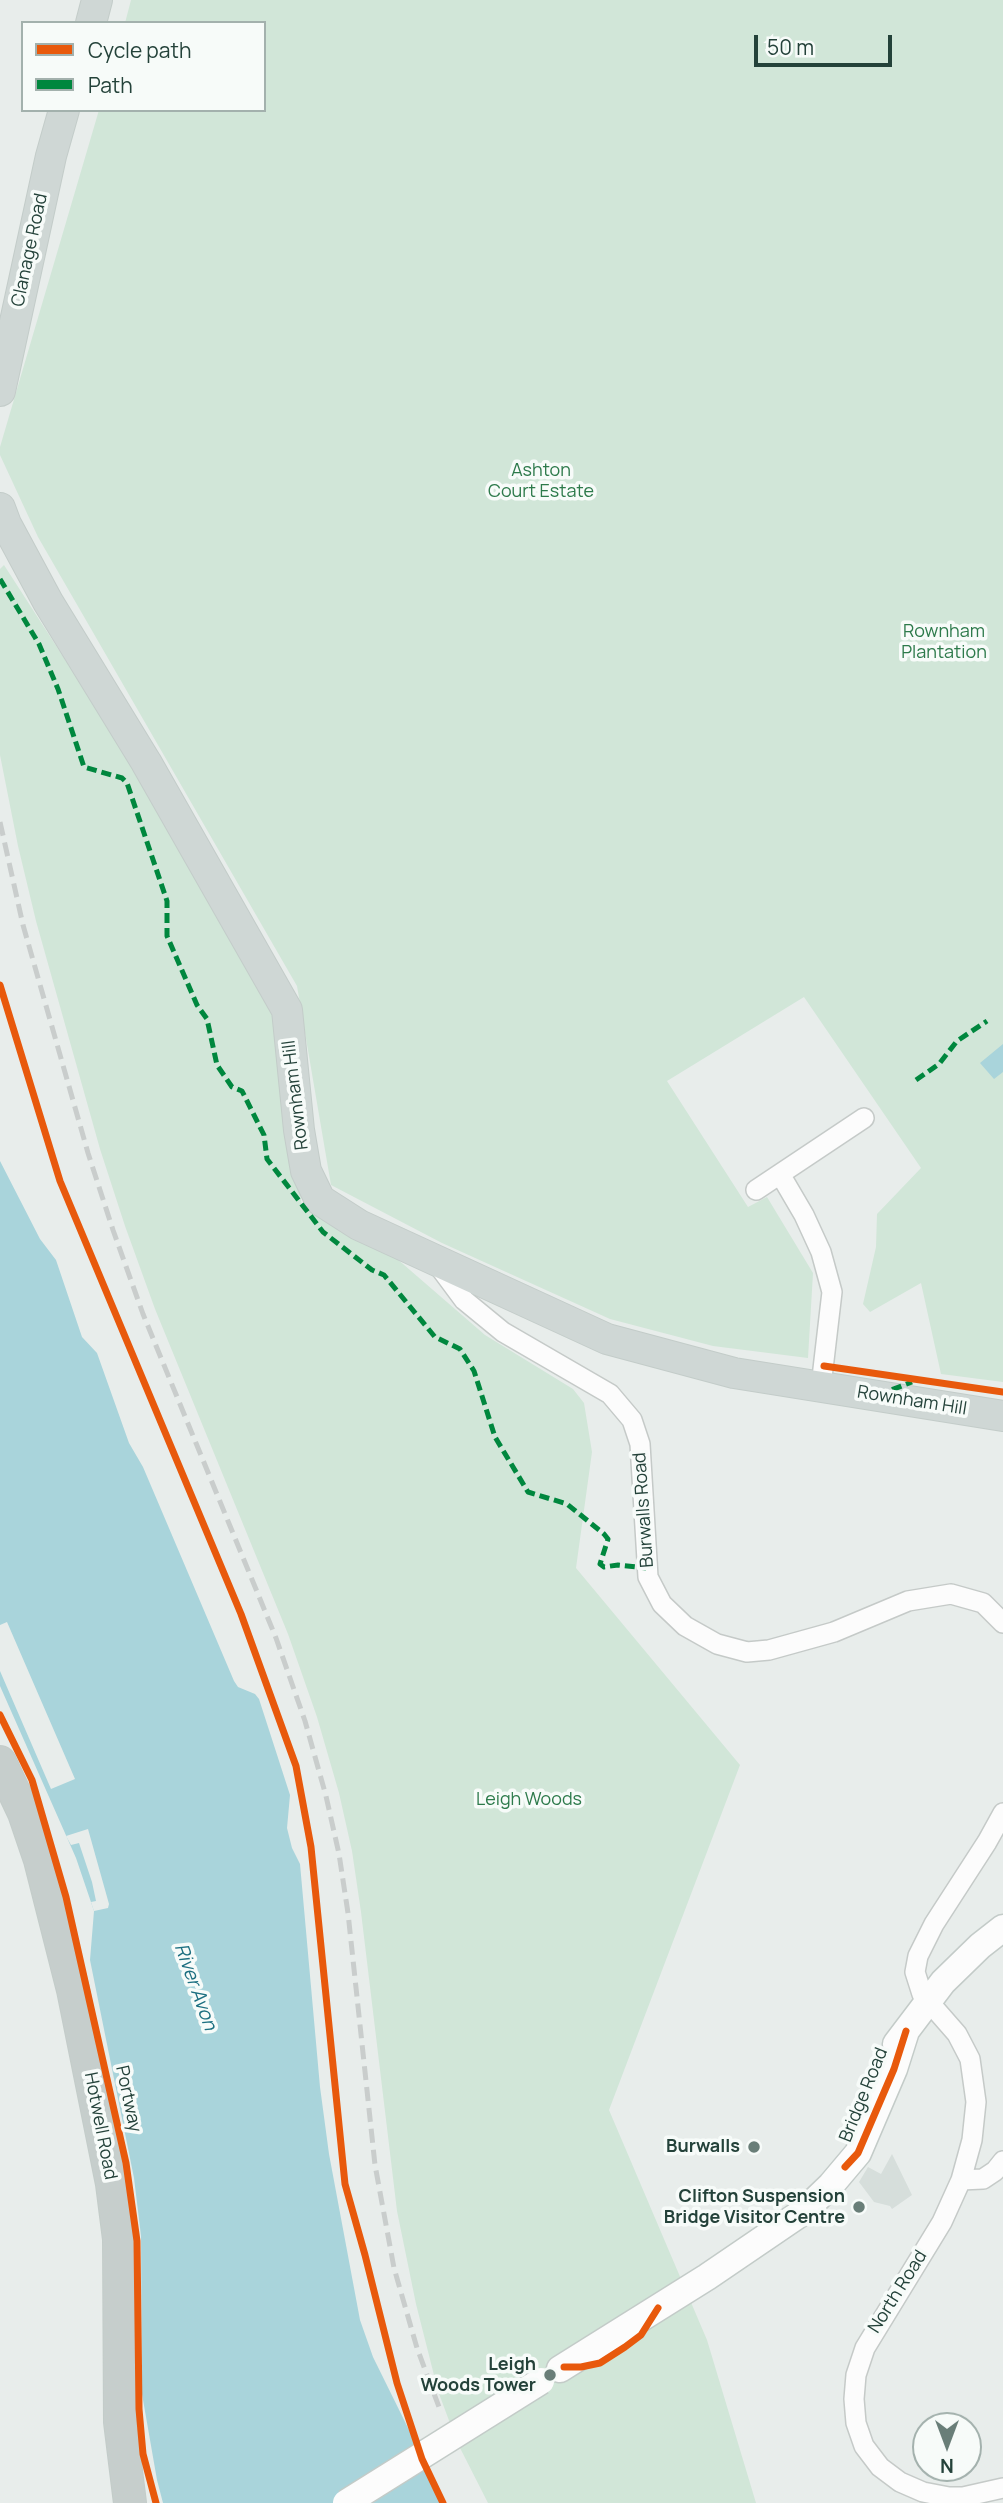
<!DOCTYPE html>
<style>
body{margin:0}
#map{position:relative;width:1003px;height:2503px;overflow:hidden;background:#e8edeb;font-family:Manrope,sans-serif}
canvas{display:block}
.legend{position:absolute;left:21px;top:21px;width:245px;height:91px;box-sizing:border-box;background:#f7fbf9;border:2px solid #a3b1ad;margin:0;padding:9px 12px;list-style:none;font-size:21px;color:#24423a}
.legend li{display:flex;align-items:center;gap:14px;height:35px}
.legend b{width:35px;border:2px solid #a3b1ad}
.north{position:absolute;left:912px;top:2412px;width:70px;height:70px;box-sizing:border-box;background:#f7fbf9;border:2px solid #a3b1ad;border-radius:50%;rotate:180deg;font-size:19px;font-weight:700;line-height:28px;text-align:center;color:#24423a}
.north::after{content:'';display:block;margin:auto;width:24px;height:32px;background:#697e78;clip-path:polygon(50% 0,100% 100%,50% 72%,0 100%)}
.scale{position:absolute;left:754px;top:35px;width:138px;height:32px;box-sizing:border-box;border:4px solid #24423a;border-top:0;padding-left:9px;font-size:21px;line-height:24px;white-space:nowrap;color:#24423a;-webkit-text-stroke:5px #f7fbf9;paint-order:stroke}
</style>
<div id="map">
<canvas width="1003" height="2503"></canvas>
<ul class="legend">
<li><b style="height:9px;background:#e8590c"></b>Cycle path</li>
<li><b style="height:9px;background:#00873e"></b>Path</li>
</ul>
<div class="north">N</div>
<div class="scale">50 m</div>
</div>
<script>
const ctx = document.querySelector('canvas').getContext('2d');
ctx.lineJoin = 'round';
function fillPath(path, color) { ctx.fillStyle = color; ctx.fill(path, 'evenodd'); }
const poly = rows => new Path2D(rows.map(r => 'M' + r).join(''));
function stroke(path, color, width, dash) { ctx.strokeStyle = color; ctx.lineWidth = width; ctx.lineCap = dash ? 'butt' : 'round'; ctx.setLineDash(dash || []); ctx.stroke(path); }
function label(font, color, halo, rows, align = 'center') {
  ctx.font = font + ' Manrope,sans-serif'; ctx.lineWidth = 7; ctx.setLineDash([]); ctx.textBaseline = 'middle'; ctx.strokeStyle = halo; ctx.fillStyle = color; for (const [text, x, y, turn = 0] of rows) {
    ctx.save(); ctx.translate(x, y); ctx.rotate((+turn || 0) * Math.PI / 180); ctx.textAlign = isNaN(turn) ? turn : align; if (halo) ctx.strokeText(text, 0, 0); ctx.fillText(text, 0, 0); ctx.restore();
  }
}
const built = poly([
 [892,2154,912,2195,892,2209,890,2206,874,2202,859,2182,868,2167,881,2174]
]);
const green = poly([
 [131,0,1003,0,1003,1382,941,1374,921,1283,870,1312,863,1304,876,1247,877,1214,921,1168,804,997,667,1081,748,1207,767,1197,813,1273,808,1358,713,1346,610,1319,442,1243,331,1185,297,986,38,537,0,455,0,447,99,110,264,110,264,23,125,23],
 [4,565,102,717,277,1014,302,1208,388,1251,485,1335,573,1389,584,1403,592,1452,576,1568,740,1765,609,2110,707,2340,756,2503,488,2503,457,2442,438,2391,416,2304,397,2211,361,1912,352,1851,339,1793,317,1717,288,1634,155,1309,125,1226,100,1149,36,921,18,846,0,755,0,569]
]);
const water = poly([
 [1003,1044,1003,1072,994,1079,980,1063],
 [0,1161,40,1239,56,1260,82,1337,97,1353,129,1443,143,1467,234,1681,238,1687,255,1694,259,1699,290,1795,287,1828,292,1848,300,1864,320,2087,329,2154,360,2320,373,2357,410,2432,440,2503,163,2503,157,2480,142,2394,141,2236,134,2178,90,1960,94,1911,76,1858,0,1686]
]);
const pier = poly([
 [7,1622,75,1779,51,1789,0,1671,0,1625],
 [88,1829,109,1904,108,1908,94,1911,91,1902,96,1901,92,1882,79,1843,71,1845,66,1836]
]);
const minor = poly([
 [780,1174,804,1215,821,1252,832,1292,821,1386],
 [756,1190,864,1118],
 [438,1265,464,1300,503,1332,610,1394,632,1420,640,1444,648,1577,662,1604,685,1626,717,1644,747,1652,769,1650,834,1632,908,1601,951,1594,983,1603,1003,1623],
 [1003,1813,987,1842,934,1924,918,1956,915,1972,922,1994,957,2034,970,2059,976,2102,972,2140,961,2180,942,2222,865,2348,856,2375,854,2399,856,2423,864,2446,880,2467,900,2482,923,2492,949,2497,963,2497,1003,2488],
 [961,2180,983,2179,995,2171,1003,2161]
]);
const secondary = poly([
 [896,2044,943,1982,980,1946,1003,1928],
 [560,2369,707,2277,804,2211,831,2185,858,2153,894,2069,906,2031]
]);
const primary = poly([
 [91,23,97,0],
 [0,391,51,156,64,110],
 [0,508,6,524,48,602,146,762,287,1010,299,1130,306,1171,320,1200,359,1225,607,1339,734,1373,1003,1416]
]);
const trunk = poly([
 [0,1762,24,1813,40,1860,73,1990,112,2184,119,2239,120,2422,130,2503]
]);
const rail = poly([
 [0,822,23,925,88,1153,113,1230,143,1314,276,1638,305,1721,326,1796,339,1854,348,1913,375,2165,394,2268,417,2348,439,2407]
]);
const secondaryBridge = poly([
 [346,2503,541,2381]
]);
const quiet = poly([
 [0,579,39,644,58,689,84,767,122,778,127,783,167,901,167,936,197,1005,207,1019,217,1065,232,1087,242,1091,264,1135,267,1159,323,1232,372,1270,384,1275,435,1337,460,1349,474,1371,495,1437,528,1492,567,1504,604,1534,608,1539,600,1564,604,1567,618,1565,646,1568],
 [916,1080,939,1064,957,1041,987,1021],
 [878,1395,912,1382]
]);
const cycleway = poly([
 [0,985,60,1181,241,1614,296,1766,311,1847,345,2184,365,2255,397,2383,422,2459,443,2503],
 [824,1366,1003,1392],
 [0,1715,32,1780,66,1897,126,2163,137,2241,139,2409,143,2454,156,2503],
 [845,2167,858,2153,894,2069,906,2031],
 [564,2367,581,2367,600,2363,625,2347,641,2335,658,2308]
]);
const markers = [
 [754,2147,7,"#697e78"],
 [859,2207,7,"#697e78"],
 [550,2375,7,"#697e78"]
];
const streetNames = [
 ["Clanage Road",30,250,-78],
 ["Rownham Hill",296,1095,-97],
 ["Rownham Hill",912,1401,9],
 ["Burwalls Road",644,1510,-94],
 ["Bridge Road",864,2095,-68],
 ["Portway",128,2099,78],
 ["Hotwell Road",100,2126,79],
 ["North Road",898,2292,-58]
];
const parkNames = [
 ["Ashton",541,471],
 ["Court Estate",541,492],
 ["Rownham",944,632],
 ["Plantation",944,653],
 ["Leigh Woods",529,1800]
];
const poiNames = [
 ["Burwalls",740,2147],
 ["Clifton Suspension",845,2197],
 ["Bridge Visitor Centre",845,2218],
 ["Leigh",536,2365],
 ["Woods Tower",536,2386]
];
const waterNames = [
 ["River Avon",195,1987,70]
];
fillPath(built, '#d6dedb');
fillPath(green, '#d1e6d8');
fillPath(water, '#a9d4db');
fillPath(pier, '#e8edeb');
stroke(minor, '#c5cac8', 22);
stroke(secondary, '#c3cbc8', 29);
stroke(primary, '#c3ccc9', 32);
stroke(trunk, '#c3ccc9', 34);
stroke(minor, '#fcfcfc', 19);
stroke(secondary, '#fcfcfc', 26);
stroke(primary, '#cfd7d5', 30);
stroke(trunk, '#c6cecc', 32);
stroke(rail, '#c9cdcc', 5, [14, 7]);
stroke(secondaryBridge, '#c3cbc8', 29, []);
stroke(secondaryBridge, '#fcfcfc', 26);
stroke(quiet, '#00873e', 5, [10, 5]);
stroke(cycleway, '#e8590c', 7);
for (const [x, y, r, color] of markers) { const dot = new Path2D(); dot.arc(x, y, r, 0, 2 * Math.PI); ctx.fillStyle = color; ctx.fill(dot); stroke(dot, '#f7fbf9', 2.5); }
label('18px', '#24423a', '#f7fbf9', streetNames);
label('18px', '#2d7a4b', '#f7fbf9', parkNames);
label('bold 18px', '#24423a', '#f7fbf9', poiNames, 'right');
label('italic 19px', '#1c6f80', '#f7fbf9', waterNames);
</script>
